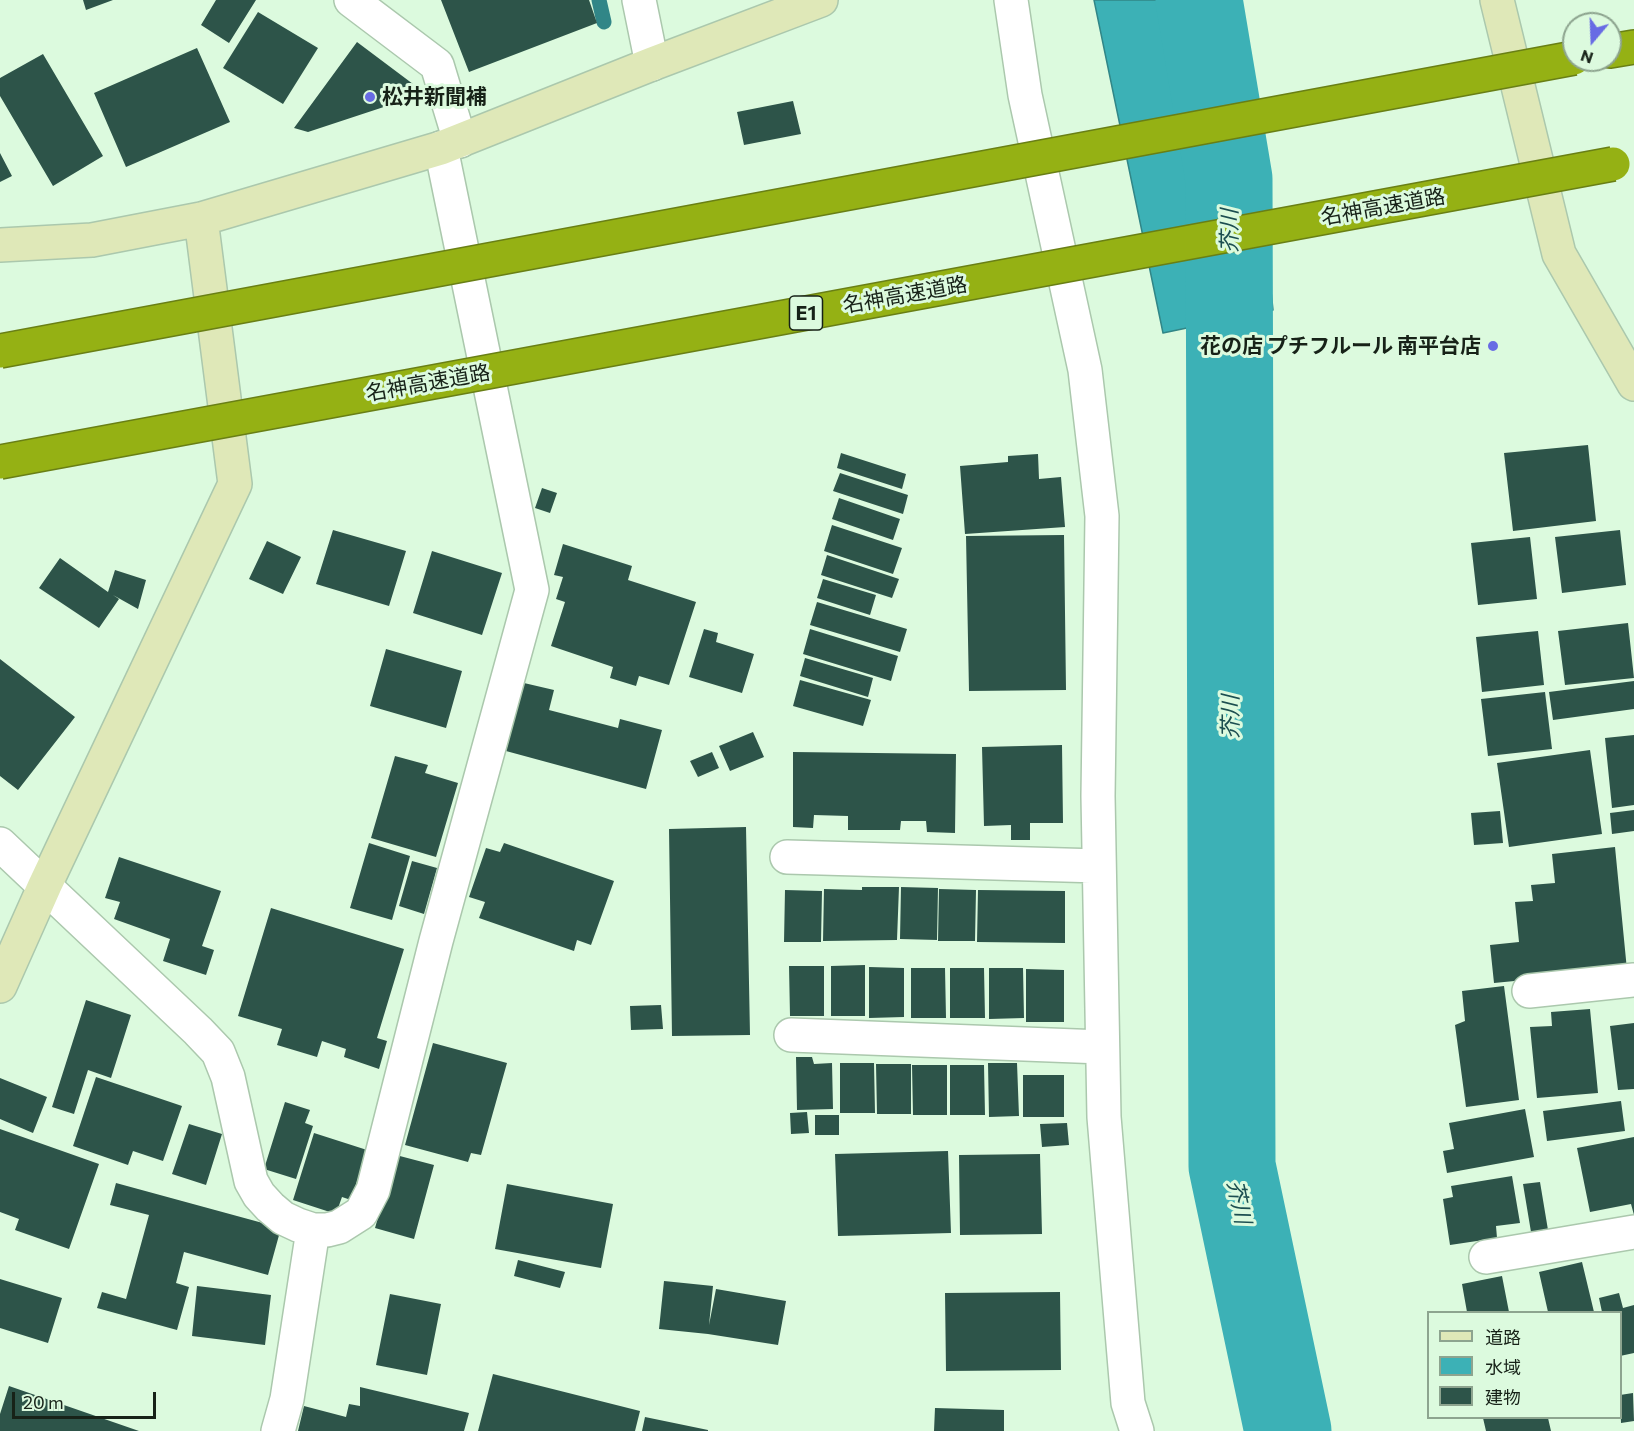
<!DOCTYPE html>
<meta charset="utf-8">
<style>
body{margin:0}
#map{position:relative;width:1634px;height:1431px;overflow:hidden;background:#dcfade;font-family:Commissioner,"Noto Sans JP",sans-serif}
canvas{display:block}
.legend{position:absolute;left:1427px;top:1311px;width:195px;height:108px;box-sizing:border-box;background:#dcfade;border:2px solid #8da48f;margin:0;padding:8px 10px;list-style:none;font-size:18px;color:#172218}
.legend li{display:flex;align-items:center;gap:12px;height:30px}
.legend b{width:30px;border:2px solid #8da48f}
.north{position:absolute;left:1562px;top:12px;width:60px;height:60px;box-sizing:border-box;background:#dcfade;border:2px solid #8da48f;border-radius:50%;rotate:199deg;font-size:16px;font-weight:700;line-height:24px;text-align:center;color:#172218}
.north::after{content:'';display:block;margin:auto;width:21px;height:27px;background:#686be4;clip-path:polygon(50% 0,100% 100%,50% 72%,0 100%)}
.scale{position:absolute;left:12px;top:1392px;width:144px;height:27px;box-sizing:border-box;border:3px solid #172218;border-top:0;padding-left:8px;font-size:18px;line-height:21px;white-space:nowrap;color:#172218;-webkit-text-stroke:4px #dcfade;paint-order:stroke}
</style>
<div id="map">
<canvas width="1634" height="1431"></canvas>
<ul class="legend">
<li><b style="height:8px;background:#dfe8b8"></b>道路</li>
<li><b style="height:16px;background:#3cb1b6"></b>水域</li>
<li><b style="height:16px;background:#2d5449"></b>建物</li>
</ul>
<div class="north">N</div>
<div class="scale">20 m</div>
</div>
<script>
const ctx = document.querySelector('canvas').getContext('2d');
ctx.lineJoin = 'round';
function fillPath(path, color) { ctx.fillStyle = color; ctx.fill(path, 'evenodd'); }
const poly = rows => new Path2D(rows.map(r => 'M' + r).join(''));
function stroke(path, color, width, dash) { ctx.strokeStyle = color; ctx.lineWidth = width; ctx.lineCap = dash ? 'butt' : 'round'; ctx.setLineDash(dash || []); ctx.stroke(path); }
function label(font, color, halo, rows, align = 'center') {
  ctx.font = font + ' Commissioner,"Noto Sans JP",sans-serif'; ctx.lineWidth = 6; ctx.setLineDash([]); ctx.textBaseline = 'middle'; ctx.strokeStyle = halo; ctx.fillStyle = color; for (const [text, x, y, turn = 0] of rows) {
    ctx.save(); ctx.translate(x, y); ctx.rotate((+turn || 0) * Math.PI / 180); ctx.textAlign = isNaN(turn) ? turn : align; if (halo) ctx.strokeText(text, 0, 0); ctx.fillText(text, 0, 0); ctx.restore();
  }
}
const water = poly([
 [1094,0,1237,0,1245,40,1273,310,1163,333,1094,0]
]);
const stream = poly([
 [599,0,604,22]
]);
const river = poly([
 [1199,0,1229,179,1232,1166,1288,1431]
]);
const building = poly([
 [83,0,113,0,86,10],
 [216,0,256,0,229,43,201,25],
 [441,0,589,0,597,23,469,72],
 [258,12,318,48,283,104,223,68],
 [357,42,417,87,408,99,308,132,294,128],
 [197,48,230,122,126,167,94,93],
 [43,54,103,156,53,186,0,96,0,78],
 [793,101,801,134,744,145,737,112],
 [0,153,12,176,0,182],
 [1588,445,1596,521,1513,531,1504,453],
 [841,453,906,474,902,489,837,468],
 [1038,454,1039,479,1061,477,1065,527,965,534,960,466,1008,462,1008,456],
 [840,473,908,495,903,514,833,491],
 [542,488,557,493,550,513,535,508],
 [839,498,900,519,893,540,832,519],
 [832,525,902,548,893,574,824,551],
 [333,530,406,551,389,606,316,584],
 [1620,530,1626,585,1562,593,1555,537],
 [1064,535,1066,690,969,691,966,536],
 [1530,537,1537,599,1478,605,1471,543],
 [267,541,301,557,283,594,249,579],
 [563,544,632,566,628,580,696,602,669,685,639,676,636,686,610,678,613,667,551,646,565,602,556,599,563,577,554,575],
 [432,551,502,573,482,635,413,613],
 [827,555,899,579,892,598,821,575],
 [60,558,108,592,115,570,146,580,138,609,113,595,119,599,99,628,39,588],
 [823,579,876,595,870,615,817,598],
 [817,602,907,629,900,652,810,625],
 [1628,623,1634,678,1565,685,1558,631],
 [704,629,718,633,716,642,754,654,742,693,689,677],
 [810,629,898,656,891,681,803,654],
 [1538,631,1544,685,1482,692,1476,637],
 [386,649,462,671,446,728,370,706],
 [805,658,873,678,868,697,800,676],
 [0,659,75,717,18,790,0,776],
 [800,680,871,700,863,726,793,706],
 [1634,681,1634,709,1553,720,1549,692],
 [524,683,554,690,549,710,618,728,620,719,662,730,646,789,506,751],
 [1545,692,1552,749,1488,756,1481,699],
 [753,732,764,757,730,771,719,746],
 [1634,735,1634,805,1612,808,1605,738],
 [1062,745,1063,823,1030,823,1030,840,1011,840,1011,825,984,826,982,747],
 [1590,750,1602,834,1509,847,1497,763],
 [712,752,719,768,698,777,690,761],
 [793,752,956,754,955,833,927,832,926,821,901,821,900,830,848,830,848,816,814,815,813,828,793,827],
 [395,756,428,765,425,773,458,783,436,857,371,838],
 [1634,810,1634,831,1612,834,1610,813],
 [1500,811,1503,843,1474,845,1471,813],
 [746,827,750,1035,672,1036,669,829],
 [369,843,410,856,392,920,350,908],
 [504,843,614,881,591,945,577,940,574,951,479,918,485,902,469,897,486,848,500,852],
 [1615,847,1627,970,1494,983,1490,945,1519,942,1515,902,1533,901,1531,885,1555,883,1552,854],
 [119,857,221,891,202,946,214,950,206,975,163,961,170,939,114,919,120,902,105,898],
 [412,861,437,868,424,914,399,906],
 [862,887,899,887,897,940,823,941,824,889,862,890],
 [901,887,938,888,937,940,900,939],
 [939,889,976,890,975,941,938,941],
 [785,890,822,891,821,942,784,942],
 [978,890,1065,891,1065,943,977,942],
 [271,908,404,949,377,1038,387,1041,379,1069,344,1057,346,1049,322,1041,317,1057,277,1045,282,1029,238,1016],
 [865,965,865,1016,831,1016,831,966],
 [789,966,824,966,824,1016,790,1016],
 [869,967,904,968,904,1017,869,1018],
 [911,968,945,968,946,1018,911,1018],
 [950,968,984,968,985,1018,950,1018],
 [989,968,1023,968,1024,1018,989,1019],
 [1026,969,1064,970,1064,1022,1026,1022],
 [1504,986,1519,1100,1466,1107,1455,1025,1465,1021,1462,991],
 [86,1000,131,1015,111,1078,88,1070,74,1114,52,1107],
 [661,1005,663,1029,631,1030,630,1006],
 [1590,1009,1598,1093,1537,1098,1530,1027,1552,1026,1551,1012],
 [1634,1023,1634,1089,1618,1090,1610,1026],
 [433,1043,507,1063,481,1155,471,1153,468,1162,405,1145],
 [796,1057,812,1057,814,1064,832,1063,833,1109,797,1110],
 [840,1063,874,1063,875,1113,840,1113],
 [988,1063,1017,1063,1019,1116,989,1117],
 [876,1064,911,1064,911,1114,877,1114],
 [912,1065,947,1065,947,1115,913,1115],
 [950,1065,984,1065,985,1115,950,1115],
 [1023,1075,1064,1075,1064,1117,1023,1117],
 [96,1077,182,1106,163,1161,133,1151,128,1165,73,1146],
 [0,1078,47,1097,33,1133,0,1119],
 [1621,1101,1625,1131,1547,1141,1543,1111],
 [285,1102,310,1110,305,1123,313,1126,296,1179,264,1169],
 [1525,1109,1534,1157,1447,1173,1443,1151,1454,1149,1449,1123],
 [807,1112,809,1133,791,1134,790,1113],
 [815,1115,839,1115,839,1135,815,1135],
 [1067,1123,1069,1145,1042,1147,1040,1124],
 [189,1124,222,1134,206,1185,172,1174],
 [0,1129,99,1164,69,1249,15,1230,19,1219,0,1212],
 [314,1133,367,1150,351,1200,342,1197,336,1214,293,1200],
 [1634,1137,1634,1215,1631,1204,1590,1212,1577,1148],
 [948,1151,951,1233,838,1236,835,1154],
 [1040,1154,1042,1234,960,1235,959,1155],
 [396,1155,434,1165,414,1239,375,1228],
 [1512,1176,1520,1223,1496,1226,1497,1238,1450,1245,1443,1199,1453,1197,1451,1186],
 [1540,1182,1548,1230,1531,1232,1523,1184],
 [116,1183,281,1228,268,1275,184,1252,176,1283,189,1287,177,1330,97,1308,102,1292,126,1299,149,1215,110,1205],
 [507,1184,613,1204,601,1268,495,1249],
 [518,1260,565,1272,560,1288,514,1276],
 [1582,1262,1594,1312,1548,1312,1539,1272],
 [1502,1276,1509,1312,1467,1312,1462,1284],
 [0,1279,62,1298,48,1343,0,1328],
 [664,1281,713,1286,709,1325,716,1289,786,1301,778,1345,708,1334,659,1329],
 [197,1286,271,1295,265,1345,192,1336],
 [1060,1292,1061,1370,946,1371,945,1293],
 [1619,1293,1623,1308,1634,1305,1634,1353,1620,1356,1620,1312,1602,1312,1599,1298],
 [390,1294,441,1304,427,1375,376,1365],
 [493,1374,640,1411,635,1431,478,1431],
 [9,1386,139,1431,0,1431,0,1414],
 [360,1387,469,1413,464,1431,298,1431,304,1406,346,1417,349,1404,360,1406],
 [1633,1393,1634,1421,1621,1423,1620,1395],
 [935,1408,1004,1410,1004,1431,934,1431],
 [645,1417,708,1430,708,1431,642,1431],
 [1483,1418,1548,1418,1551,1431,1486,1431]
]);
const street = poly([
 [351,0,437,65,460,141],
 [639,0,652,64],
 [1011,0,1025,95,1085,370,1102,516,1098,796,1104,1117,1128,1403,1137,1431],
 [0,844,198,1031,218,1052,228,1077,251,1181,259,1195,270,1207,283,1218,298,1225,313,1230,327,1230,339,1227,361,1213,373,1190,436,941,532,590,441,148],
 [787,857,1099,866],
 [1529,991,1634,980],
 [791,1035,1102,1047],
 [1486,1257,1634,1232],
 [278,1431,287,1399,313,1230]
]);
const secondary = poly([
 [1497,0,1559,254,1634,384],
 [0,245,92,240,201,219,441,148,652,64,821,0],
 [0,986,45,885,235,484,201,219]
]);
const highway = poly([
 [1610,51,1634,47]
]);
const highwayBridge = poly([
 [0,351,1574,58],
 [0,462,1613,164]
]);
const markers = [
 [370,97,6,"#686be4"],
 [1493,346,6,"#686be4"]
];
const shields = [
 [806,313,33]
];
const shieldNames = [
 ["E1",806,313]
];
const poiNames = [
 ["松井新聞補",382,97],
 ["花の店 プチフルール 南平台店",1481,346,"right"]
];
const streetNames = [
 ["名神高速道路",1383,207,-10],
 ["名神高速道路",905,295,-10],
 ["名神高速道路",428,383,-10]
];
const waterNames = [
 ["芥川",1230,231,-90],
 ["芥川",1231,717,-90],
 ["芥川",1239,1202,78]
];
fillPath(water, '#3cb1b6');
stroke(water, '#318687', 1.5);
stroke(stream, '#318687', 15);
stroke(river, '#3cb1b6', 87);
fillPath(building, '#2d5449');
stroke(street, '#abc8ad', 36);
stroke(secondary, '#abc8ad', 36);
stroke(highway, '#697f15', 36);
stroke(street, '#fff', 33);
stroke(secondary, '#dfe8b8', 33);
stroke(highway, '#95b114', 33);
stroke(highwayBridge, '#697f15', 36, []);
stroke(highwayBridge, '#95b114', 33);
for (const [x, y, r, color] of markers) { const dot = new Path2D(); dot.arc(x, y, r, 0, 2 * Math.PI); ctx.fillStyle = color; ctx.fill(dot); stroke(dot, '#dcfade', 2); }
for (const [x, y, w] of shields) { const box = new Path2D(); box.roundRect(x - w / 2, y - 17, w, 34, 4.5); ctx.fillStyle = '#dcfade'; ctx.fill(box); stroke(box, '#172218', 1.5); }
label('bold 20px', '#172218', null, shieldNames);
label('bold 21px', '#172218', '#dcfade', poiNames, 'left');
label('21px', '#172218', '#dcfade', streetNames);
label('italic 22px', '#1c4e50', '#dcfade', waterNames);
</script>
